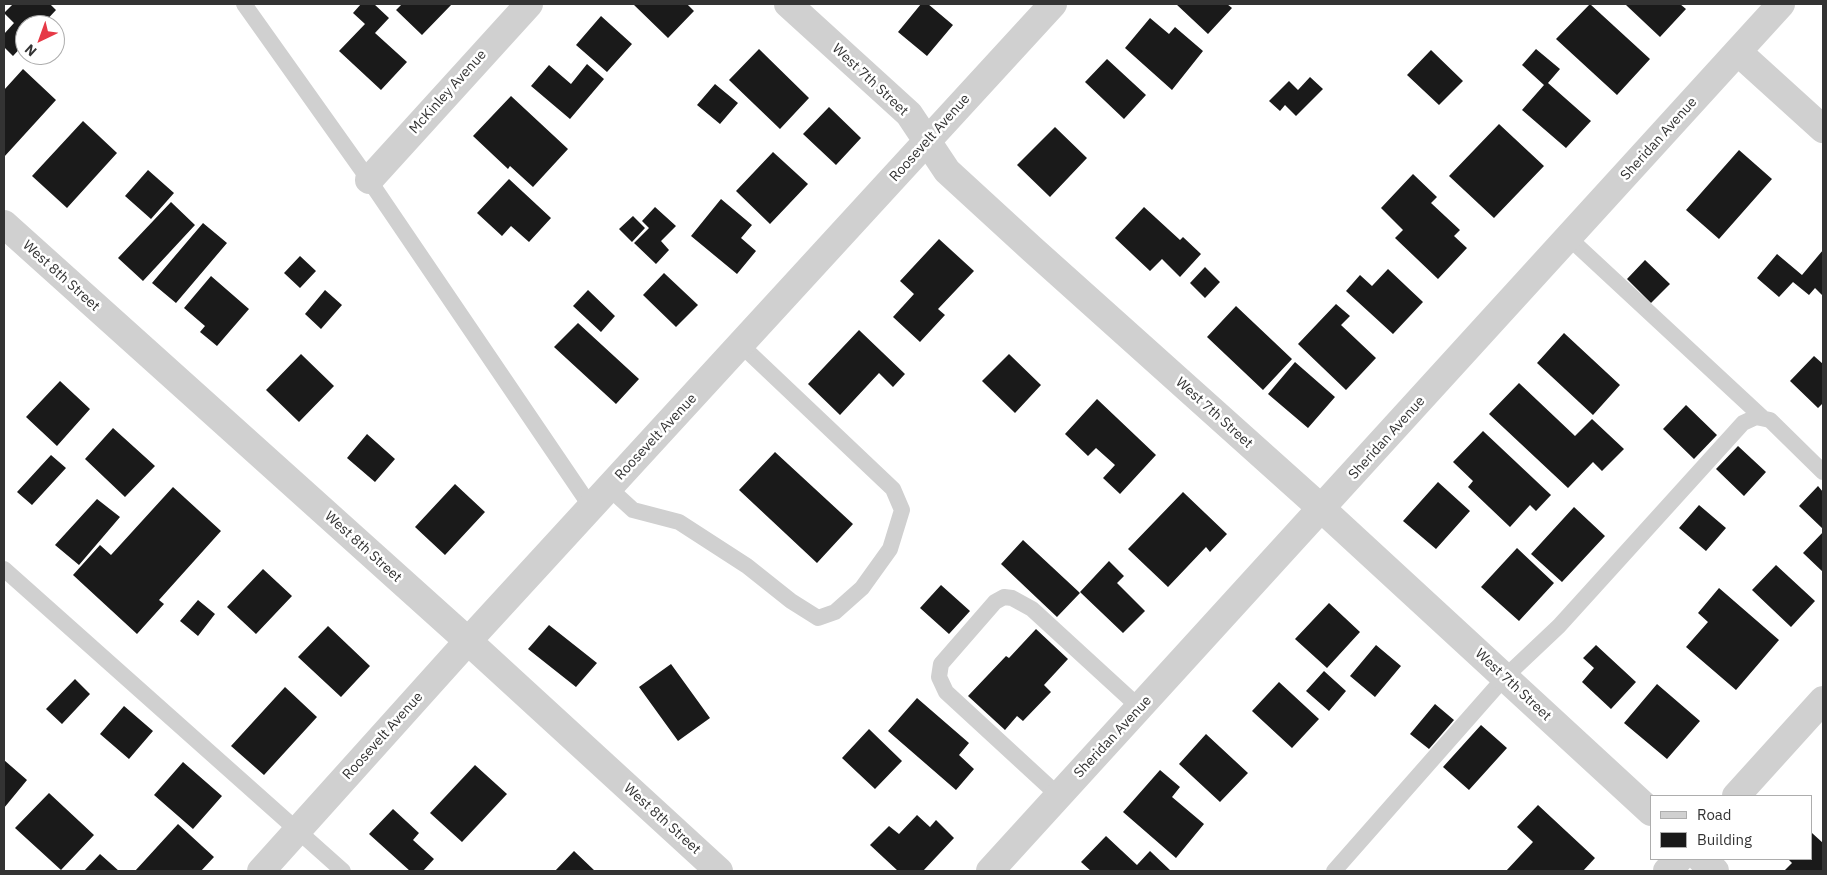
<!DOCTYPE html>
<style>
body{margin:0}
#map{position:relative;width:1827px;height:875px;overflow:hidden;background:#fff;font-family:"IBM Plex Sans",sans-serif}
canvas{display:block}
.frame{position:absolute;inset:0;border:5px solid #333;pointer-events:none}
.legend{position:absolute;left:1650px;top:795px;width:162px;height:65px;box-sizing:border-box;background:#fff;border:1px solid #adadad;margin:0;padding:6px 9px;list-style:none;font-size:15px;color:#333}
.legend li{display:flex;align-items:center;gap:10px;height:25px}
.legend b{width:25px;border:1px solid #adadad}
.north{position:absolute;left:15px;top:15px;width:50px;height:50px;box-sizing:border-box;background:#fff;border:1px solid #adadad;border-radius:50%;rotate:222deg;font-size:14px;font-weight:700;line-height:20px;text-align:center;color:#333}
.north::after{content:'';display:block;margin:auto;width:18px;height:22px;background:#e63946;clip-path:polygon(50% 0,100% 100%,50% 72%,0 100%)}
</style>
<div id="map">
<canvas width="1827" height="875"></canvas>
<div class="frame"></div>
<ul class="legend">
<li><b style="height:6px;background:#d0d0d0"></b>Road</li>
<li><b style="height:14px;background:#1a1a1a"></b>Building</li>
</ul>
<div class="north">N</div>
</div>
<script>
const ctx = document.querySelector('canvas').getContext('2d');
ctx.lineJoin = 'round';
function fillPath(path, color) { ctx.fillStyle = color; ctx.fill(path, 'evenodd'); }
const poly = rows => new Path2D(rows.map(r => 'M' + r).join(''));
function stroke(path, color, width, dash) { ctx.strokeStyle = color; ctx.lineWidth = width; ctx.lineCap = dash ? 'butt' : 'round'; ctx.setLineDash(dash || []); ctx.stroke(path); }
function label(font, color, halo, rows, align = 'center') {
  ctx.font = font + ' "IBM Plex Sans",sans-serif'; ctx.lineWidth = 5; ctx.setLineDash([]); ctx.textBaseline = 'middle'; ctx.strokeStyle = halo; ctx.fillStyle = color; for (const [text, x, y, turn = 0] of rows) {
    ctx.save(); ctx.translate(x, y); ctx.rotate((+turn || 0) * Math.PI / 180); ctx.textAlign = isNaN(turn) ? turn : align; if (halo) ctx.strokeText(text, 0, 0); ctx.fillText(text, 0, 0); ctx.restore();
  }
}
const building = poly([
 [13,4,50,4,56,10,42,25,25,25,25,43,13,56,4,47,4,34,14,23,4,13],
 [361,4,374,4,389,18,375,33,407,62,381,90,339,51,365,24,353,13],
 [402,4,452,4,422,35,396,10],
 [633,4,687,4,694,11,668,38],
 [921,4,928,4,953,25,927,56,898,32],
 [1176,4,1227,4,1232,8,1208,34],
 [1590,4,1650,59,1617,95,1556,39],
 [1627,4,1680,4,1686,9,1660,37,1626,5],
 [601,16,632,44,607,72,576,45],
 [1150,18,1169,34,1175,27,1203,51,1172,90,1125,48],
 [759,49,809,98,780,129,729,80],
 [1536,49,1560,69,1548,83,1591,121,1566,148,1522,110,1544,85,1522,65],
 [1431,50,1463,81,1439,105,1407,75],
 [1107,59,1146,95,1124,119,1085,82],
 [587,64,604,79,570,119,531,86,549,65,571,84],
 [23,69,56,100,4,157,4,90],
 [1310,77,1323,89,1296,116,1285,105,1280,111,1269,101,1289,81,1298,90],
 [715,84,738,103,720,124,697,105],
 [511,96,568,149,533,187,510,166,508,169,473,136],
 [829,107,861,138,836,165,803,134],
 [83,121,117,153,67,208,32,176],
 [1499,124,1544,166,1494,218,1449,176],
 [1055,127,1087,158,1050,197,1017,165],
 [1739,150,1772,179,1719,239,1686,210],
 [773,152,808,184,770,224,736,191],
 [148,170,174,193,151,219,125,196],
 [1413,174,1437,197,1431,203,1460,230,1454,236,1467,248,1438,279,1395,238,1403,230,1381,208],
 [509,179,551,218,529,242,511,226,502,236,477,213],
 [721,199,752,225,741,238,756,251,737,274,691,236],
 [171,202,195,225,143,281,118,258],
 [655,207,676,226,661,241,669,250,656,264,634,243,649,228,642,221],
 [1144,207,1180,240,1183,237,1201,254,1180,277,1162,259,1150,271,1115,238],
 [633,216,645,228,632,242,619,229],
 [203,223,227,243,176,303,152,283],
 [939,239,974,271,938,309,945,315,920,342,893,317,914,294,900,281],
 [1823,250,1823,296,1815,288,1809,295,1793,282,1779,297,1757,278,1777,254,1802,275],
 [300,256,316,271,300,288,284,273],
 [1645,260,1670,284,1651,303,1627,279],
 [1205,267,1220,282,1205,298,1190,283],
 [1388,269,1423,302,1393,334,1346,291,1360,275,1372,286],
 [664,273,698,305,676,327,643,295],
 [211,276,249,309,217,346,200,332,205,326,184,308],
 [325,290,342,305,321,329,305,314],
 [588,290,615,316,601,332,573,306],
 [1336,304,1350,316,1341,325,1376,358,1346,390,1298,344],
 [1236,306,1292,359,1263,390,1207,337],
 [578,323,639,379,616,404,554,347],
 [859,330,905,374,893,387,879,373,840,415,808,384],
 [1564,333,1620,385,1593,415,1537,363],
 [301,354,334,386,299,422,266,390],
 [1009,354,1041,385,1015,413,982,381],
 [1814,356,1823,364,1823,403,1818,408,1790,381],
 [1295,362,1335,397,1308,428,1268,394],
 [60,381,90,409,57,446,26,417],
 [1519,383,1575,436,1592,419,1624,449,1602,471,1593,462,1568,488,1489,414],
 [1097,399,1156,455,1120,494,1103,478,1115,465,1096,448,1088,456,1065,434],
 [1686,405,1717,435,1694,459,1663,429],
 [113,428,155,466,125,497,85,459],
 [1483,431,1551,495,1536,511,1530,505,1510,527,1468,487,1473,481,1453,462],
 [367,434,395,459,375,482,347,458],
 [1738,446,1766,472,1744,496,1716,469],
 [775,452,853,524,817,563,739,490],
 [51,455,66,468,32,505,17,492],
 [1438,482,1470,511,1436,549,1403,521],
 [455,484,485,512,445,555,415,527],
 [1818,486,1823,492,1823,529,1799,506],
 [173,487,221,531,159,600,164,604,137,634,73,575,100,545,111,555],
 [1183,492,1227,534,1210,552,1206,547,1168,587,1128,549],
 [97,499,120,517,79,565,55,545],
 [1699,505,1726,528,1706,551,1679,528],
 [1574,507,1605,536,1562,582,1531,554],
 [1823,532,1823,572,1803,553],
 [1023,540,1080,593,1057,617,1001,564],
 [1517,548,1554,583,1519,621,1481,587],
 [1109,561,1124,576,1117,583,1145,611,1123,633,1080,592],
 [1776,565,1815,601,1791,627,1752,590],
 [263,569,292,596,256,634,227,607],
 [941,585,970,611,949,634,920,608],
 [1719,588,1779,640,1736,690,1686,647,1708,622,1698,613],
 [198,600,215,614,198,636,180,621],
 [1329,603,1360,632,1327,668,1295,639],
 [549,625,597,663,576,687,528,649],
 [328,626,370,666,341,697,298,657],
 [1036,629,1068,659,1044,685,1051,692,1023,721,1017,716,1005,730,968,696,1006,656,1009,658],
 [1376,645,1401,666,1375,697,1350,676],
 [1596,645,1636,682,1611,709,1582,682,1594,668,1583,658],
 [671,664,710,718,678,741,639,687],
 [1324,671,1346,691,1329,711,1306,691],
 [75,679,90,694,62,724,46,709],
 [1279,682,1319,719,1292,748,1252,711],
 [1657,684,1700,721,1667,759,1624,723],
 [285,687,317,717,264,775,231,746],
 [917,698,969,743,959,755,974,769,956,790,888,731],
 [1435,704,1454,720,1429,749,1410,734],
 [124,706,153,731,129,759,100,734],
 [1481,725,1507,748,1469,790,1443,767],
 [869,729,902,761,875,789,842,758],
 [1206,734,1248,773,1220,802,1179,764],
 [4,760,27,780,4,808],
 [183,762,222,796,193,829,154,795],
 [475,765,507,794,462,842,430,813],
 [1160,770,1180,787,1172,797,1204,824,1176,858,1123,812],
 [49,793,94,835,61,870,15,828],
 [1538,805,1595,858,1583,871,1506,871,1533,842,1517,827],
 [393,809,419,833,413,840,434,859,423,871,410,871,369,834],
 [917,815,930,827,936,820,954,838,923,871,898,871,870,845,889,826,899,834],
 [178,824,214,857,201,871,135,871],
 [1812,833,1823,843,1823,871,1784,871,1792,863,1788,859,1811,859],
 [1106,836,1137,865,1150,851,1171,871,1091,871,1081,862],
 [574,851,595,871,555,871],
 [100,854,119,871,84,871]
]);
const lane = poly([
 [244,4,369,180,591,507],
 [1569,238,1763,418],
 [609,488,633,510,679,522,747,566,791,601,818,618,835,612,862,588,890,549,902,510,893,489,741,345],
 [4,569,343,871],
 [1059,796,946,692,939,677,941,664,995,602,1004,597,1012,598,1032,609,1140,708],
 [1334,871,1505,677,1559,626,1743,423,1756,417,1770,420,1823,472]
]);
const street = poly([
 [788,4,909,114,947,171,1032,249,1322,509,1651,812],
 [1738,52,1823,129],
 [369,180,529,4],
 [4,224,468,641,719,871],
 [1736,796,1823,700],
 [1701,859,1715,871],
 [261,871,468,641,1053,4],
 [990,871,1781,4],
 [1667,871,1679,859]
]);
const streetNames = [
 ["West 7th Street",870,80,43],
 ["McKinley Avenue",448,92,-48],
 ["Roosevelt Avenue",930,138,-48],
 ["Sheridan Avenue",1659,139,-48],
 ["West 8th Street",61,276,42],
 ["West 7th Street",1214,413,42],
 ["Roosevelt Avenue",656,437,-47],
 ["Sheridan Avenue",1387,438,-48],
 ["West 8th Street",363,547,42],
 ["West 7th Street",1513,685,43],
 ["Roosevelt Avenue",383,736,-48],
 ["Sheridan Avenue",1113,737,-47],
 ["West 8th Street",662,819,42]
];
fillPath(building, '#1a1a1a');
stroke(lane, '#d0d0d0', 16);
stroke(street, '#d0d0d0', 28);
label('14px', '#333', '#fff', streetNames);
</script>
